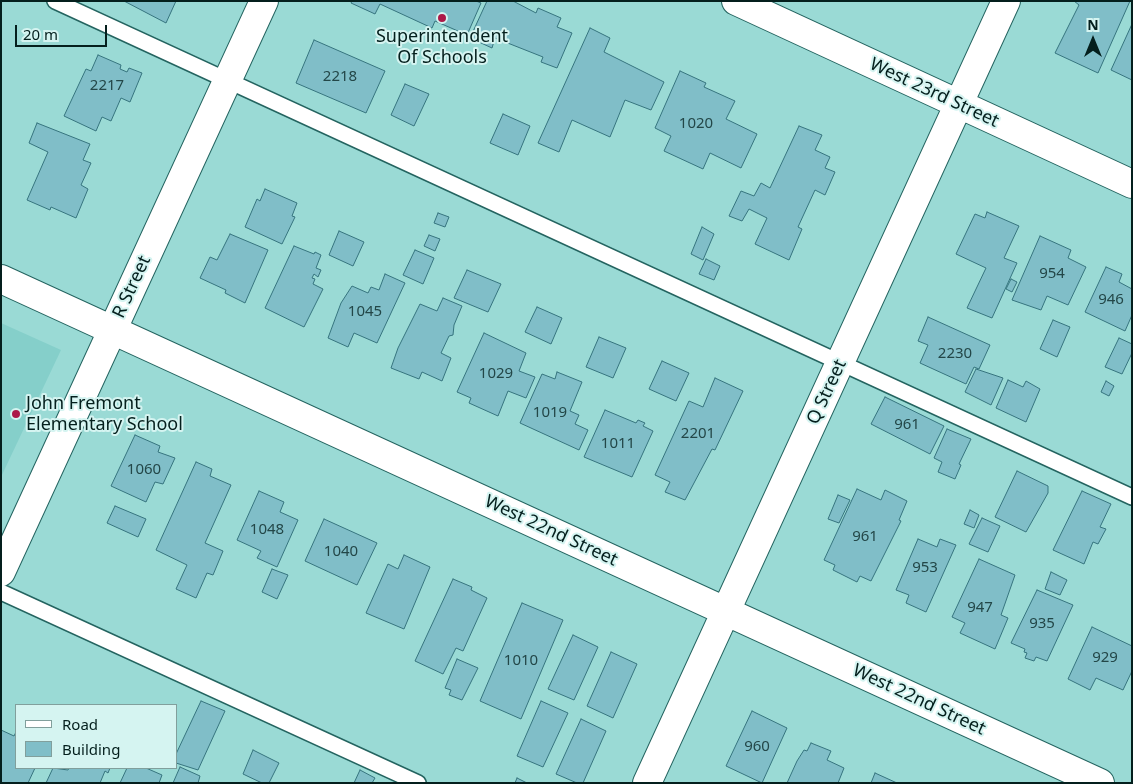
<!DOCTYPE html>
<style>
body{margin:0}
#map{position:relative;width:1133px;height:784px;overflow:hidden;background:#9adad5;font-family:"Noto Sans",sans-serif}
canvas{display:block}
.frame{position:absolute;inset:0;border:2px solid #041f1d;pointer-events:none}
.legend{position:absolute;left:15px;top:704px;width:162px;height:65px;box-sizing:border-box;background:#d5f4f1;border:1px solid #819f9c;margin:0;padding:6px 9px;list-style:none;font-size:15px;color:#041f1d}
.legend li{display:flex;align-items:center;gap:10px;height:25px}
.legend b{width:25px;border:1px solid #819f9c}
.north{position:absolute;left:1068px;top:15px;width:50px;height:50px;-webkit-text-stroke:4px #d5f4f1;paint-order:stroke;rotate:0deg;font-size:14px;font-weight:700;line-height:20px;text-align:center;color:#041f1d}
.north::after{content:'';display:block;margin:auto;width:18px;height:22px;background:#041f1d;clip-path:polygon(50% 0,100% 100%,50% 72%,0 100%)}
.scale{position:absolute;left:15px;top:25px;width:92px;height:22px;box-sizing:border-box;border:2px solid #041f1d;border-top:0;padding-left:6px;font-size:15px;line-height:18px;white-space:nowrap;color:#041f1d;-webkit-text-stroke:4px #d5f4f1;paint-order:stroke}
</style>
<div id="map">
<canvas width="1133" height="784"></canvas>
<div class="frame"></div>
<ul class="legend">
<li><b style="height:6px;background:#fff"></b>Road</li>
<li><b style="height:14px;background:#80bec8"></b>Building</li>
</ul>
<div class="north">N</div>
<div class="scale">20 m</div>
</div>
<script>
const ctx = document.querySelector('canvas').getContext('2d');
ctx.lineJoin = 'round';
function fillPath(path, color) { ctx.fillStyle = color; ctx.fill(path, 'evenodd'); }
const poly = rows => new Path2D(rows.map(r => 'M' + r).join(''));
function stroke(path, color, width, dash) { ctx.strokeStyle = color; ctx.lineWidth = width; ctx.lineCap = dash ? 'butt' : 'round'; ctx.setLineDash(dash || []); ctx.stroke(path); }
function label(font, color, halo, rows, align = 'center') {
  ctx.font = font + ' "Noto Sans",sans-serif'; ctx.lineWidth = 4; ctx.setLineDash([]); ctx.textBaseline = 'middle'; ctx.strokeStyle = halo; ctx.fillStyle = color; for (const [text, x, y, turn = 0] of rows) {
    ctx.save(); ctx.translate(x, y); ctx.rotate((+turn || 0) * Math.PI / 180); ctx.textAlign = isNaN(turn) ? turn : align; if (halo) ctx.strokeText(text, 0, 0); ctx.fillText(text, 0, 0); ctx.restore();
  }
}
const built = poly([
 [1,323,61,350,1,477]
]);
const building = poly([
 [124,1,176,1,166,23,124,1],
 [352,1,476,1,481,3,467,35,435,21,432,28,380,4,375,14,351,3,352,1],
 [487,1,513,1,536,13,538,8,561,18,557,27,572,33,557,68,541,62,543,57,495,38,492,48,470,38,487,1],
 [1074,1,1130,1,1098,73,1055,53,1079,5,1074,1],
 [1132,24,1132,80,1111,70,1132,24],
 [590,28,610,38,604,52,664,82,651,110,625,100,610,137,572,120,559,152,538,143,590,28],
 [314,40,385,71,366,113,296,83,314,40],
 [98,55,121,65,120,69,127,72,129,68,142,73,130,102,121,98,111,121,102,117,96,131,64,116,86,69,91,71,98,55],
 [680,71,706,83,704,87,735,101,726,119,757,134,741,168,710,153,703,169,664,151,671,136,655,128,680,71],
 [405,84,429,94,414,126,391,115,405,84],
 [503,114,530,126,518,155,490,143,503,114],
 [37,123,90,144,83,160,91,163,81,185,88,189,76,218,51,207,50,210,27,200,48,152,29,143,37,123],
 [799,126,822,135,815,150,830,157,825,168,835,172,825,195,815,190,798,227,802,229,789,260,755,244,767,218,749,209,742,221,729,216,741,191,754,196,761,183,770,188,799,126],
 [265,189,297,203,292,216,295,217,282,244,245,227,257,199,260,201,265,189],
 [987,212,1019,226,1004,258,1017,263,992,318,967,308,986,268,956,254,975,214,985,218,987,212],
 [438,213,449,217,445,227,434,223,438,213],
 [702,227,714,234,703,260,691,254,702,227],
 [339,231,364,242,353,266,329,255,339,231],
 [230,234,268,250,245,303,225,293,226,290,200,278,210,257,217,260,230,234],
 [429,235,440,239,435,251,424,246,429,235],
 [1040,236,1071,250,1068,258,1086,267,1068,305,1047,296,1041,310,1012,300,1040,236],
 [294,246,314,254,315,252,321,255,316,268,321,270,318,277,314,274,312,278,315,279,313,284,323,289,304,327,265,308,294,246],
 [415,250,434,258,423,284,403,275,415,250],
 [706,259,720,266,714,280,699,274,706,259],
 [1106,267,1122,274,1119,282,1132,289,1132,315,1125,331,1085,312,1106,267],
 [467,270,501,284,488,312,454,298,467,270],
 [385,274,405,283,377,343,354,333,348,347,328,338,341,303,352,286,368,293,371,287,379,290,385,274],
 [1011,279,1017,282,1012,292,1006,289,1011,279],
 [443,298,462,306,454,325,453,335,449,336,441,353,451,358,442,381,422,372,419,379,391,368,398,348,420,304,437,311,443,298],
 [537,307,562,318,551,344,525,332,537,307],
 [928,317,990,345,979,369,974,367,966,384,920,363,928,345,918,341,928,317],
 [1053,320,1070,327,1057,357,1040,349,1053,320],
 [484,333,526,353,519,371,535,377,526,398,508,391,498,416,469,403,471,398,457,392,484,333],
 [599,337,626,348,613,378,586,367,599,337],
 [1119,338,1132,344,1132,353,1122,374,1105,367,1119,338],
 [662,361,689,373,676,401,649,389,662,361],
 [976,369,1003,378,991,405,965,392,976,369],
 [557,372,582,382,570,411,579,415,575,424,588,430,579,450,520,423,542,374,555,379,557,372],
 [715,378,743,391,715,450,712,449,685,500,665,492,670,482,655,475,689,401,703,407,715,378],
 [1008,380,1023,387,1026,381,1040,389,1026,422,996,408,1008,380],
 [1106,381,1114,386,1109,396,1101,392,1106,381],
 [885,397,944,426,930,454,871,424,885,397],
 [605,410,636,423,638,420,645,423,643,426,653,431,632,477,584,457,605,410],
 [947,429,971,439,959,464,961,465,955,479,938,472,942,462,934,458,947,429],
 [135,435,160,446,158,452,175,458,163,484,155,482,146,502,111,486,135,435],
 [196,462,212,469,210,476,231,485,205,543,223,551,213,575,207,573,196,598,176,589,187,565,156,550,196,462],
 [1017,471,1048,486,1048,493,1026,532,995,517,1017,471],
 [857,489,881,500,885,490,907,501,899,520,901,521,871,581,860,576,857,582,833,570,835,565,824,560,857,489],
 [259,491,284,502,280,512,298,520,277,567,257,558,261,551,237,540,259,491],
 [1082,491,1111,504,1100,527,1106,529,1098,544,1093,542,1084,564,1053,550,1082,491],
 [838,495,850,500,839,523,828,519,838,495],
 [115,506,146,519,138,537,107,523,115,506],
 [970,510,979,515,974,528,964,524,970,510],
 [982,518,1000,526,988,552,969,544,982,518],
 [324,519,377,543,357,585,305,561,324,519],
 [918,539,937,547,940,539,956,545,926,612,906,603,909,595,896,590,918,539],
 [404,555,430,567,404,629,366,613,388,564,398,569,404,555],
 [979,559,1015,575,1001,615,1008,618,995,649,960,633,965,623,952,617,979,559],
 [272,569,288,575,277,599,262,592,272,569],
 [1051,572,1067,580,1060,595,1045,589,1051,572],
 [453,579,472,587,471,590,487,598,463,651,456,648,443,674,415,661,453,579],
 [1037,590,1073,605,1047,661,1036,657,1034,661,1025,658,1027,653,1024,652,1025,649,1011,643,1037,590],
 [522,603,563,620,521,719,480,701,522,603],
 [1092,627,1132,646,1132,671,1123,690,1096,678,1090,690,1068,679,1092,627],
 [573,635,598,647,574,700,548,689,573,635],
 [611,652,637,664,613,718,587,706,611,652],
 [457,659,478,668,462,700,449,695,451,690,445,688,457,659],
 [201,701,225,711,198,770,176,763,176,754,201,701],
 [541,701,568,713,543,767,517,756,541,701],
 [752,711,787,728,762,783,726,766,752,711],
 [581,719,606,731,583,783,577,783,556,774,581,719],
 [1,730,14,736,16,732,16,768,35,768,28,783,1,783,1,730],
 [811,743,831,751,827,760,844,768,838,783,787,783,797,761,804,750,807,751,811,743],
 [253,750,279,763,269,783,262,783,243,774,253,750],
 [180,767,200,776,198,783,173,783,180,767],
 [53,768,68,770,69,768,110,768,108,773,105,771,100,783,46,783,53,768],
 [127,768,146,768,162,775,159,783,120,783,127,768],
 [360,770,375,778,372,783,354,783,360,770],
 [875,773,897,783,871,783,875,773],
 [517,778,527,783,515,783,517,778]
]);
const service = poly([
 [55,1,1132,497],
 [1,592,418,783]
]);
const minor = poly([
 [736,1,1132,184],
 [1,279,1100,783],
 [647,783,1006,1]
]);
const tertiary = poly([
 [1,572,264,1]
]);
const markers = [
 [442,18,5,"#ac1848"],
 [16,414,5,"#ac1848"]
];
const numberNames = [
 ["2218",340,77],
 ["2217",107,86],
 ["1020",696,124],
 ["954",1052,274],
 ["946",1111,300],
 ["1045",365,312],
 ["2230",955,354],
 ["1029",496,374],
 ["1019",550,413],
 ["961",907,425],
 ["2201",698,434],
 ["1011",618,444],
 ["1060",144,470],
 ["1048",267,530],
 ["961",865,537],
 ["1040",341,552],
 ["953",925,568],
 ["947",980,608],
 ["935",1042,624],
 ["929",1105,658],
 ["1010",521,661],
 ["960",757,747]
];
const poiNames = [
 ["Superintendent",442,37],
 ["Of Schools",442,58],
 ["John Fremont",26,404,"left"],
 ["Elementary School",26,425,"left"]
];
const streetNames = [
 ["West 23rd Street",934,93,25],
 ["R Street",132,287,-65],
 ["Q Street",827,392,-65],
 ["West 22nd Street",551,531,25],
 ["West 22nd Street",919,700,25]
];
fillPath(built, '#85cfca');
fillPath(building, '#80bec8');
stroke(building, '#36747e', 1);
stroke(service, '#246460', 18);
stroke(minor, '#246460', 30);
stroke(tertiary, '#246460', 30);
stroke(service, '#fff', 15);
stroke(minor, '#fff', 28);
stroke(tertiary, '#fff', 28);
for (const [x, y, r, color] of markers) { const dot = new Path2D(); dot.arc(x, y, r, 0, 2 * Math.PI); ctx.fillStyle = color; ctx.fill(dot); stroke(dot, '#d5f4f1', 2); }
label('15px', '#234748', null, numberNames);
label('18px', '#041f1d', '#d5f4f1', poiNames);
label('18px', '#041f1d', '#d5f4f1', streetNames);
</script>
